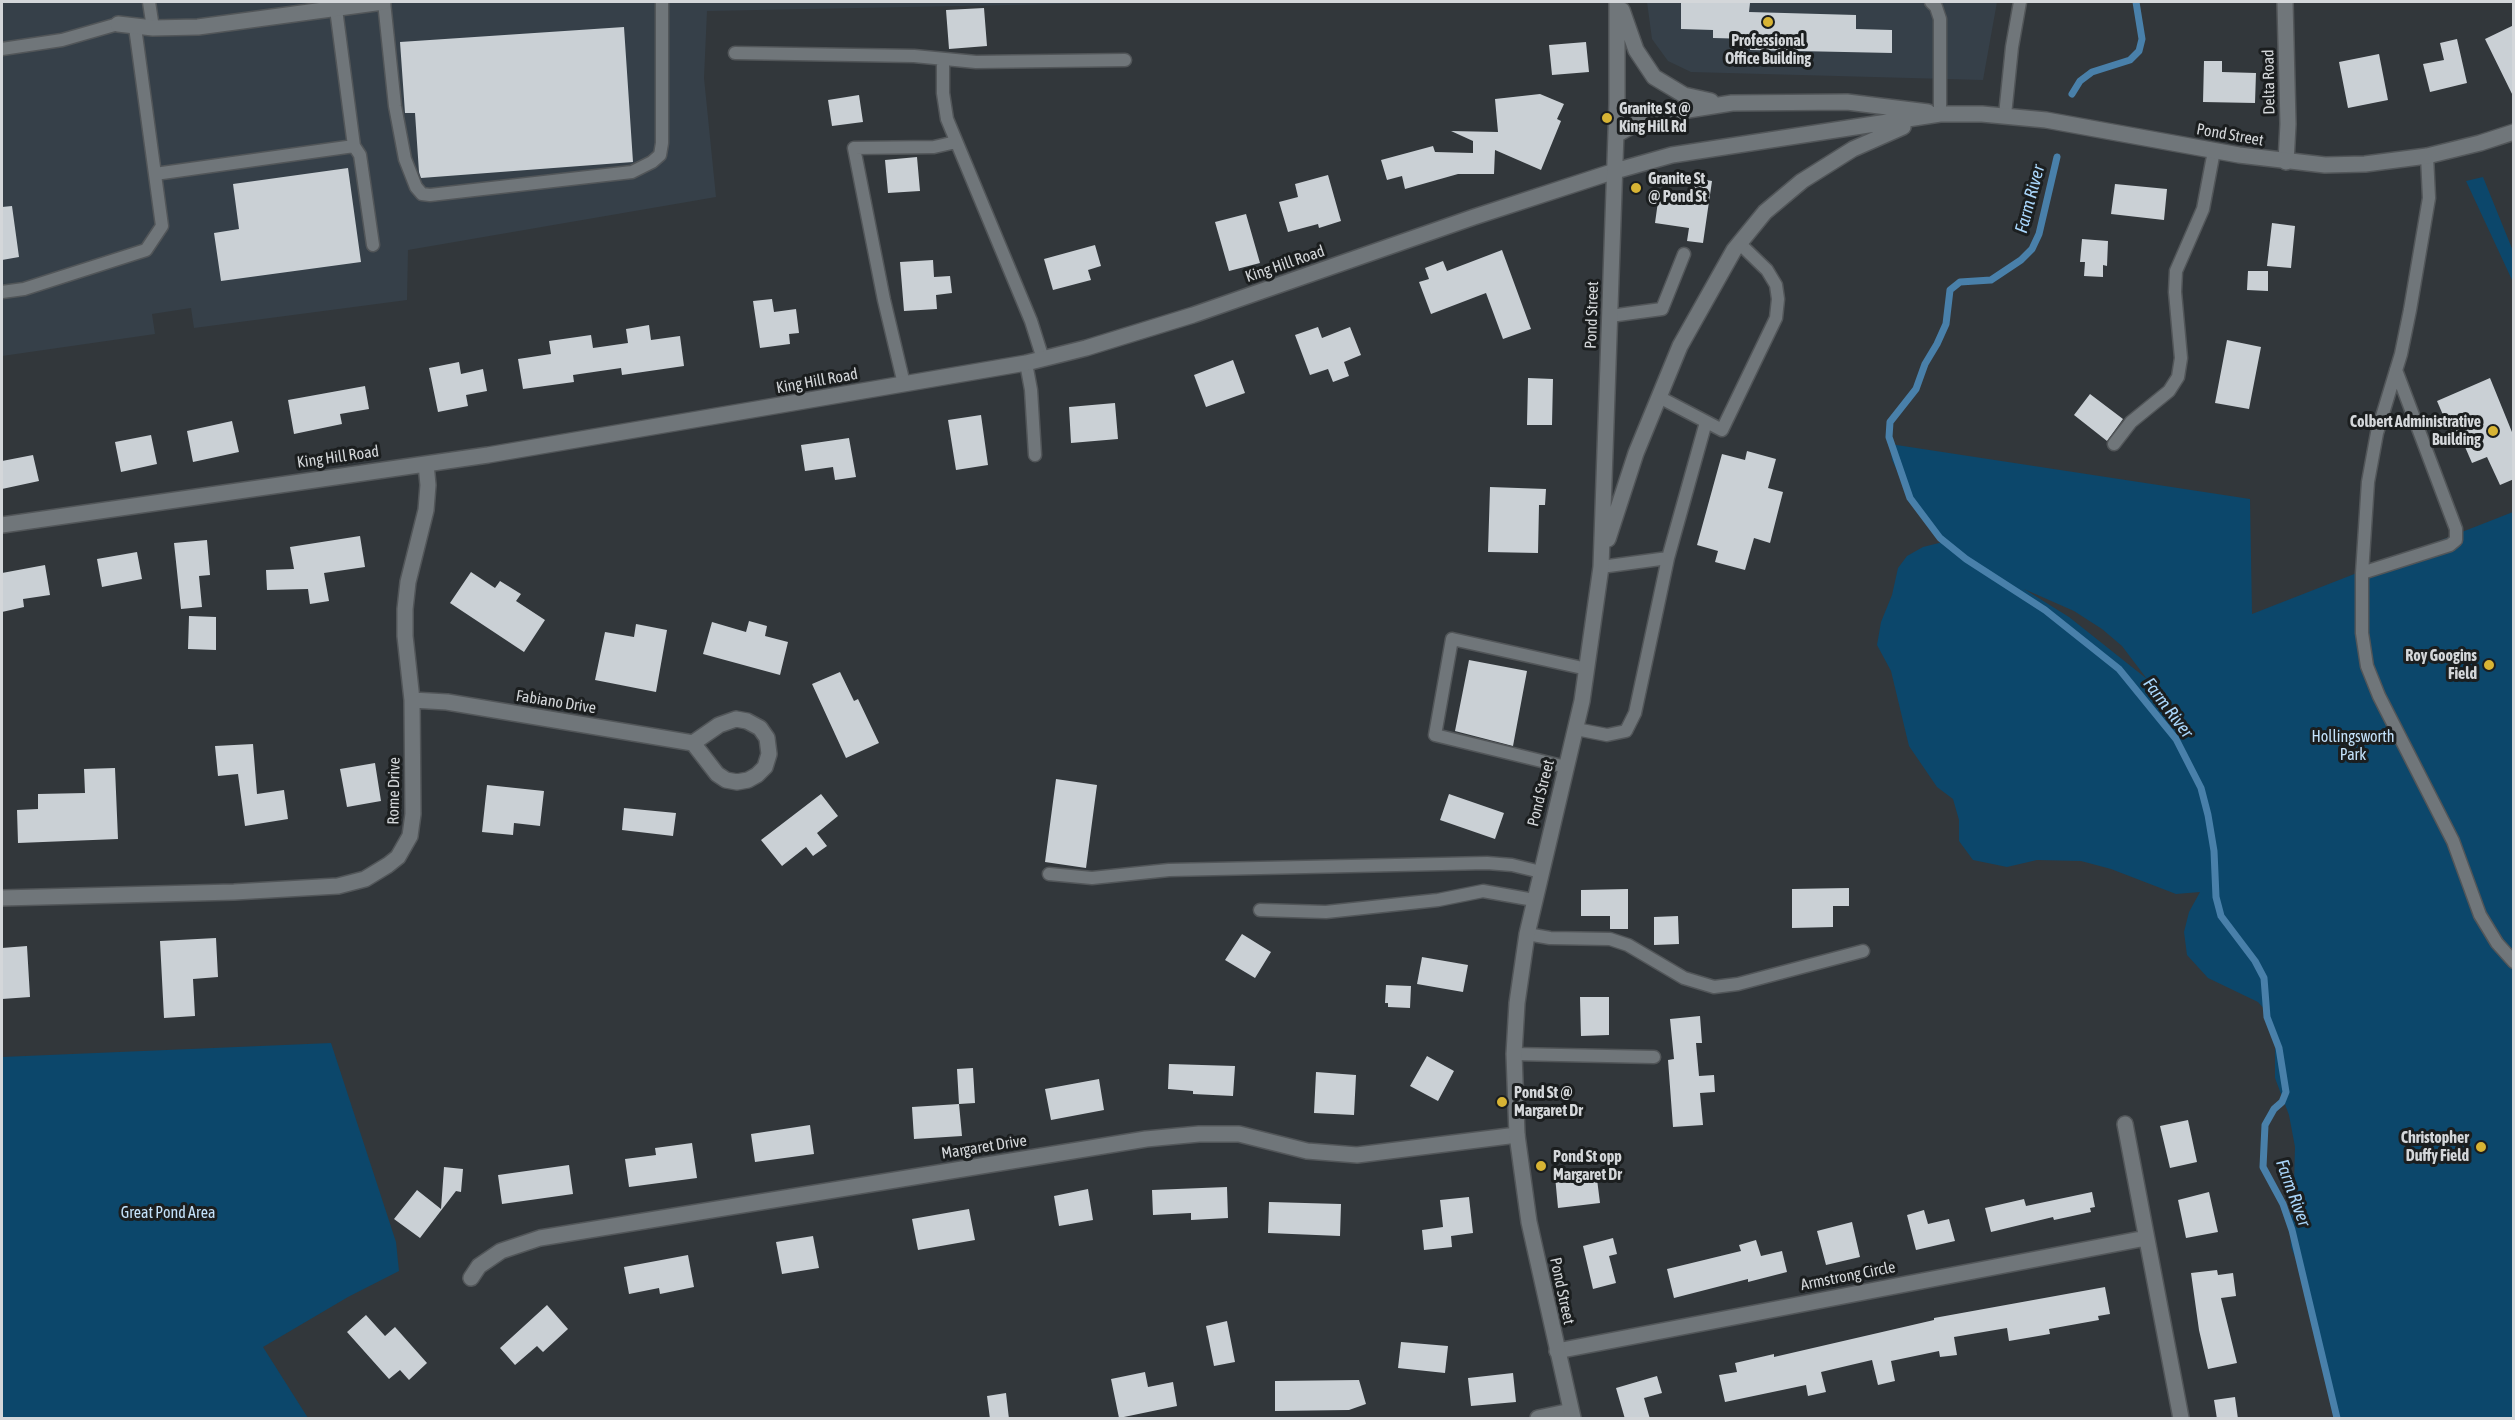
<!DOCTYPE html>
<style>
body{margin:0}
#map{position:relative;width:2515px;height:1420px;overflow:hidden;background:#32373b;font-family:"Asap Condensed",sans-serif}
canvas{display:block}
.frame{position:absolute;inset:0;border:3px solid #d4d7da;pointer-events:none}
</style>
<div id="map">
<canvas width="2515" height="1420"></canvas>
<div class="frame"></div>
</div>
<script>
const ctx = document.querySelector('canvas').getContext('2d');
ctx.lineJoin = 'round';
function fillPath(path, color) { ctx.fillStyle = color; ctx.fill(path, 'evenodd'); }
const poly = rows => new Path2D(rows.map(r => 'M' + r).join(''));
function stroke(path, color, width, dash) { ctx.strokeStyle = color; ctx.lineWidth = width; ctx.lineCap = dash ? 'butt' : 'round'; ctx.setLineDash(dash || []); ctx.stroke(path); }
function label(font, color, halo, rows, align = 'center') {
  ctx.font = font + ' "Asap Condensed",sans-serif'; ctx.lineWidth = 6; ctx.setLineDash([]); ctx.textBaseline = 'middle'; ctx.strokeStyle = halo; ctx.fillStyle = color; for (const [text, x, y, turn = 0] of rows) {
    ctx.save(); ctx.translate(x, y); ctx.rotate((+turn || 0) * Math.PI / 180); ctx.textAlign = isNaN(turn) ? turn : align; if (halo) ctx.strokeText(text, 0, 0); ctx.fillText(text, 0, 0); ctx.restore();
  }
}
const built = poly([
 [2,2,1162,2,707,11,704,78,716,197,408,250,407,300,194,328,191,308,152,314,155,334,2,356],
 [1647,2,1997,2,1983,80,1691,72,1668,61,1652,39]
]);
const green = poly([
 [2483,177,2513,251,2513,282,2466,181],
 [1890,444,2250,499,2252,614,2513,512,2513,1418,2338,1418,2325,1382,2311,1298,2291,1247,2290,1228,2294,1183,2295,1147,2289,1115,2275,1078,2275,1046,2271,1025,2266,1011,2258,1002,2208,978,2187,955,2184,932,2189,912,2200,892,2176,894,2111,869,2081,861,2037,860,2007,867,1973,860,1959,841,1959,820,1953,799,1937,787,1909,746,1891,671,1877,645,1881,622,1892,595,1898,568,1907,556,1923,547,1943,542,1932,528,1900,477,1892,460],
 [2024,589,2074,611,2102,629,2122,646,2147,679,2069,617],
 [331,1043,396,1242,399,1271,348,1297,263,1347,308,1418,2,1418,2,1057]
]);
const stream = poly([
 [2072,94,2080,81,2092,72,2130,60,2139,51,2142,39,2136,2],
 [2057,157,2039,234,2032,249,2021,260,1991,280,1960,282,1950,290,1946,324,1937,344,1925,364,1916,389,1890,422,1889,437,1910,498,1940,538,1966,559,2045,610,2119,669,2176,739,2201,788,2208,815,2214,851,2216,897,2221,916,2255,961,2264,978,2267,1017,2279,1048,2286,1092,2282,1102,2274,1109,2265,1125,2263,1167,2283,1204,2292,1230,2337,1418]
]);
const building = poly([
 [1681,2,1750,3,1749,12,1856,15,1856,29,1892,30,1892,53,1750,50,1751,39,1713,38,1713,30,1681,29],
 [984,8,987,46,949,49,946,10],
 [2514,25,2514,98,2485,39],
 [624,27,633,162,421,178,419,172,415,113,405,113,400,42],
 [2457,39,2467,83,2430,92,2423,64,2444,60,2440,43],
 [1586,42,1589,72,1552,75,1549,45],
 [2379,54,2388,100,2348,108,2339,62],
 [2204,61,2222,61,2222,72,2256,73,2255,103,2203,102],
 [1540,94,1564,104,1557,119,1561,121,1541,170,1495,150,1494,174,1458,174,1405,189,1402,176,1387,180,1381,160,1433,146,1435,152,1473,153,1473,141,1451,131,1498,132,1495,99],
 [859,95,863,122,832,126,828,100],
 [917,157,920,191,888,193,885,160],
 [348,168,361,262,221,281,214,233,239,229,233,184],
 [1328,175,1341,221,1319,228,1318,224,1288,232,1279,202,1298,197,1295,184],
 [1695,178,1712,181,1703,243,1687,241,1689,228,1655,223,1659,194,1693,199],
 [2115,184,2167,189,2164,220,2111,214],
 [12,206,19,257,2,260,2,207],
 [1246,214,1260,263,1229,271,1215,222],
 [2272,223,2295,226,2291,268,2267,266],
 [2082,239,2108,241,2107,266,2103,265,2103,277,2084,276,2085,262,2080,262],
 [1095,245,1101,266,1088,270,1091,280,1053,290,1044,259],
 [1502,250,1531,329,1503,339,1486,293,1431,314,1419,282,1429,279,1425,268,1443,261,1447,271],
 [933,260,934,277,950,276,952,293,936,295,937,309,904,311,900,262],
 [2248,271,2268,271,2268,291,2247,290],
 [772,299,774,312,796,309,799,333,789,334,790,344,760,348,753,301],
 [649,325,651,340,680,336,684,366,622,375,621,368,573,375,574,382,523,389,518,359,551,354,549,341,591,335,593,348,628,343,626,329],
 [1318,327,1322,338,1350,327,1361,355,1344,362,1349,376,1333,382,1328,369,1310,375,1295,335],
 [2227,340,2261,347,2249,409,2215,403],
 [1233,360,1245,393,1206,407,1194,375],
 [459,362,461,374,483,369,487,391,466,395,468,406,438,412,429,368],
 [1528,378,1553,379,1552,425,1527,425],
 [2490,378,2514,437,2514,479,2500,485,2487,457,2472,463,2459,433,2452,436,2437,401],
 [365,386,369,409,340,414,342,424,294,434,288,400],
 [2090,394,2123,419,2107,441,2074,415],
 [1115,403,1118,439,1071,443,1069,407],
 [981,415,988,465,956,470,948,420],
 [232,421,239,452,193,462,187,431],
 [151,435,157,464,121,472,115,442],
 [849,438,856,477,835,480,833,467,805,471,801,445],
 [1747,451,1776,459,1768,488,1783,492,1770,543,1754,538,1745,570,1715,562,1718,551,1697,545,1722,454,1745,460],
 [33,455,39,481,2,489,2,461],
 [1490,487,1546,489,1545,505,1539,505,1538,553,1488,552],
 [360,536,365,567,324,573,329,601,310,604,308,589,267,590,266,570,294,569,290,547],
 [207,540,210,575,199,576,202,607,181,609,174,543],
 [137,552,142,579,102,587,97,559],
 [45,565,50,595,23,599,24,607,2,612,2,573],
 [471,572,495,588,500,581,521,594,516,601,545,620,524,652,450,603],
 [189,616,216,617,216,650,188,649],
 [749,621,767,626,765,636,788,642,780,675,703,654,712,622,746,632],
 [636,624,667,630,656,692,595,680,605,632,634,637],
 [1469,660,1527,671,1513,746,1455,731],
 [840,672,854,701,858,699,879,743,846,758,812,684],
 [253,744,257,794,284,790,288,819,245,826,238,774,218,776,215,746],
 [375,763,381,801,347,807,340,769],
 [115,768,118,839,18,843,17,810,38,809,38,794,85,793,84,769],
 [1056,779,1097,785,1086,868,1045,862],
 [487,785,544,791,540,826,514,823,513,835,482,832],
 [821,794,838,816,817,833,827,846,813,856,806,847,782,866,761,840],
 [1449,794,1504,813,1495,839,1440,820],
 [624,808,676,813,673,836,622,830],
 [1849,888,1849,906,1833,906,1833,927,1792,928,1792,889],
 [1628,889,1628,929,1610,929,1610,916,1581,916,1581,890],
 [1678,916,1679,944,1654,945,1654,917],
 [1242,934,1271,952,1255,978,1225,960],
 [216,938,218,977,193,979,195,1016,164,1018,160,941],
 [27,946,30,997,2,999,2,948],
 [1422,957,1468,965,1463,992,1417,984],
 [1386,985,1411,986,1410,1008,1388,1007,1388,1003,1385,1003],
 [1580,997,1609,997,1609,1035,1581,1036],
 [1700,1016,1702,1043,1696,1043,1699,1076,1714,1075,1715,1092,1700,1093,1703,1125,1673,1127,1668,1060,1674,1059,1670,1019],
 [1427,1056,1454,1071,1438,1101,1410,1086],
 [1169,1064,1235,1066,1233,1096,1193,1094,1193,1091,1168,1089],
 [973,1068,975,1103,959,1104,957,1069],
 [1316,1072,1356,1075,1354,1115,1314,1113],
 [1099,1079,1104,1110,1051,1120,1045,1089],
 [959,1104,962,1136,914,1139,912,1107],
 [2188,1120,2197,1162,2170,1168,2160,1126],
 [810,1125,814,1154,755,1162,751,1134],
 [692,1143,697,1178,629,1187,625,1159,656,1155,655,1148],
 [569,1165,573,1194,502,1204,498,1175],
 [444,1167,463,1169,461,1192,456,1191,420,1238,394,1219,417,1190,441,1209],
 [1596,1171,1600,1203,1558,1208,1555,1176],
 [1227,1187,1228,1218,1191,1220,1191,1213,1153,1215,1152,1190],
 [1088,1189,1093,1220,1059,1226,1054,1196],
 [2092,1192,2095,1207,2090,1208,2091,1212,2054,1220,2053,1217,1991,1232,1985,1208,2024,1199,2026,1206],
 [2209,1192,2218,1232,2186,1238,2178,1200],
 [1469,1197,1473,1233,1451,1236,1452,1247,1424,1250,1422,1230,1443,1227,1440,1200],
 [1269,1202,1341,1204,1340,1236,1268,1233],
 [969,1209,975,1240,918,1250,912,1219],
 [1924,1210,1928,1224,1949,1219,1955,1241,1916,1250,1907,1215],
 [1852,1222,1860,1257,1826,1265,1817,1231],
 [813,1236,819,1268,782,1274,776,1242],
 [1613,1238,1617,1254,1609,1256,1616,1283,1593,1289,1583,1246],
 [1756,1240,1761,1256,1782,1251,1787,1272,1748,1282,1748,1279,1674,1298,1667,1269,1741,1251,1739,1245],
 [688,1255,694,1287,660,1294,659,1288,629,1294,624,1267],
 [2217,1270,2218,1275,2233,1273,2236,1296,2221,1298,2237,1363,2208,1369,2199,1330,2191,1273],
 [2105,1287,2110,1314,2098,1316,2099,1320,2049,1329,2050,1334,2009,1341,2007,1328,1954,1337,1957,1355,1940,1357,1939,1351,1891,1361,1895,1381,1878,1385,1872,1360,1821,1372,1826,1392,1808,1396,1806,1385,1725,1402,1719,1375,1737,1372,1735,1363,1774,1354,1774,1357,1934,1320,1934,1318],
 [547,1305,568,1329,543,1352,537,1346,515,1365,500,1348],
 [366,1315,385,1336,395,1327,427,1363,409,1380,400,1370,389,1379,347,1332],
 [1227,1321,1235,1362,1214,1366,1206,1326],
 [1401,1342,1448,1346,1445,1373,1398,1368],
 [1145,1372,1148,1387,1173,1382,1177,1406,1119,1418,1111,1379],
 [1513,1373,1516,1402,1471,1406,1468,1378],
 [1657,1376,1662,1393,1644,1398,1650,1419,1625,1419,1616,1388],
 [1359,1380,1366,1404,1349,1410,1275,1411,1275,1381],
 [1006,1393,1009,1419,990,1419,987,1396],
 [2235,1397,2238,1419,2217,1419,2214,1400]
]);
const service = poly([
 [149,2,153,28],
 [384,2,395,106,405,159,416,187,422,194,430,195,632,172,652,162,660,155,662,143,662,2],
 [1931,2,1936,7,1940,19,1940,114],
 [2,49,62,40,118,24],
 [735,53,914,56,976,62,1125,60],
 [943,60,943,93,947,119,1031,321,1043,359],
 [2005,115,2012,47,2020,2],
 [354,146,360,155,373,245],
 [2427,156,2429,198,2410,310,2401,354,2377,433,2368,482,2362,573,2362,633,2367,666,2379,696,2453,841,2480,915,2497,943,2514,962],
 [155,174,354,146,336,9],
 [2,292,24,289,146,250,162,226,135,27],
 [1610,316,1662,309,1684,254],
 [1026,363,1031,390,1035,455],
 [904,384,884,300,854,148,934,147,956,142],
 [1659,397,1722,430,1776,318,1778,299,1776,285,1767,270,1739,243],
 [2114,444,2131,422,2169,391,2178,377,2181,358,2175,292,2176,271,2203,209,2214,151],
 [1601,567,1668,558],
 [2362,573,2450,545,2456,540,2456,529,2396,370],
 [1576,729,1607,735,1626,731,1635,713,1668,558,1706,422],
 [1566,767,1435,735,1452,639,1587,669],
 [1049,874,1092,878,1169,870,1487,863,1512,865,1541,872],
 [1260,910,1326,912,1438,900,1483,891,1534,900],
 [1527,934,1550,938,1610,939,1628,945,1684,978,1714,987,1738,984,1863,951],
 [1514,1054,1654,1057]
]);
const minor = poly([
 [2285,2,2288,124,2286,162],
 [118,24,153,28,198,27,383,2],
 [2,525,488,455,1026,363,1086,348,1193,315,1474,217,1615,171],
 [412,700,447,702,693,743],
 [736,719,747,721,760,728,767,738,769,754,765,767,757,775,748,780,737,782,726,780,717,774,693,743,719,725,736,719],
 [2,898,234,892,338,886,365,879,388,865,398,857,410,836,413,814,412,700,405,636,405,609,408,582,426,510,428,485,426,464],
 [2125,1124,2181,1418],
 [471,1278,479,1266,501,1251,540,1238,1146,1139,1199,1134,1239,1134,1307,1151,1357,1155,1517,1135],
 [1557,1351,2146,1238],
 [1538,1418,1571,1411]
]);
const secondary = poly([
 [1622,10,1636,50,1654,77,1684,95,1711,101],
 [1616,135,1637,123,1669,113,1732,103,1847,102,1928,112],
 [1615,171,1672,155,1940,114,1982,114,2046,120,2239,155,2325,165,2365,164,2427,156,2480,143,2514,132],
 [1608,539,1636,453,1680,346,1734,250,1765,212,1802,181,1853,149,1903,127],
 [1573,1418,1529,1222,1517,1135,1514,1054,1517,1003,1527,934,1582,701,1601,567,1617,103,1617,2]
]);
const markers = [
 [1768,22,6,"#d8b434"],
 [1607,118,6,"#d8b434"],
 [1636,188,6,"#d8b434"],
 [2493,431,6,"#d8b434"],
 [2489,665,6,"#d8b434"],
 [1502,1102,6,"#d8b434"],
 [2481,1147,6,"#d8b434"],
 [1541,1166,6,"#d8b434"]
];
const poiNames = [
 ["Professional",1768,41,"center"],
 ["Office Building",1768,59,"center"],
 ["Granite St @",1619,109],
 ["King Hill Rd",1619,127],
 ["Granite St",1648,179],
 ["@ Pond St",1648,197],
 ["Colbert Administrative",2481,422,"right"],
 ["Building",2481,440,"right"],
 ["Roy Googins",2477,656,"right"],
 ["Field",2477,674,"right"],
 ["Pond St @",1514,1093],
 ["Margaret Dr",1514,1111],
 ["Christopher",2469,1138,"right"],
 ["Duffy Field",2469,1156,"right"],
 ["Pond St opp",1553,1157],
 ["Margaret Dr",1553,1175]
];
const streetNames = [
 ["Delta Road",2269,82,-91],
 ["Pond Street",2230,135,10],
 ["King Hill Road",1285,264,-19],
 ["Pond Street",1592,315,-88],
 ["King Hill Road",817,381,-10],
 ["King Hill Road",338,457,-8],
 ["Fabiano Drive",556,702,9],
 ["Rome Drive",394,791,-89],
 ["Pond Street",1541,793,-76],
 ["Margaret Drive",984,1147,-9],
 ["Armstrong Circle",1848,1276,-11],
 ["Pond Street",1562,1291,78]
];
const parkNames = [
 ["Hollingsworth",2353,737],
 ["Park",2353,755],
 ["Great Pond Area",168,1213]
];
const waterNames = [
 ["Farm River",2030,199,-75],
 ["Farm River",2168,708,53],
 ["Farm River",2293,1193,70]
];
fillPath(built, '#364049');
fillPath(green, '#0c476b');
stroke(stream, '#4980aa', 7);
fillPath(building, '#cad0d5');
stroke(service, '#525659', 15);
stroke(minor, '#525659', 18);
stroke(secondary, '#525659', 18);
stroke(service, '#70767a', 12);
stroke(minor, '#70767a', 15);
stroke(secondary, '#70767a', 15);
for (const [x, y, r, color] of markers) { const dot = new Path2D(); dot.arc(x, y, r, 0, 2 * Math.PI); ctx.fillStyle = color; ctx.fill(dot); stroke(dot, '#1b1e1f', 2); }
label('bold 16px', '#d4d7da', '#1b1e1f', poiNames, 'left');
label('16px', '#d4d7da', '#1b1e1f', streetNames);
label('16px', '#c3e1fa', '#1b1e1f', parkNames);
label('italic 18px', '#a9d6fb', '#1b1e1f', waterNames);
</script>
